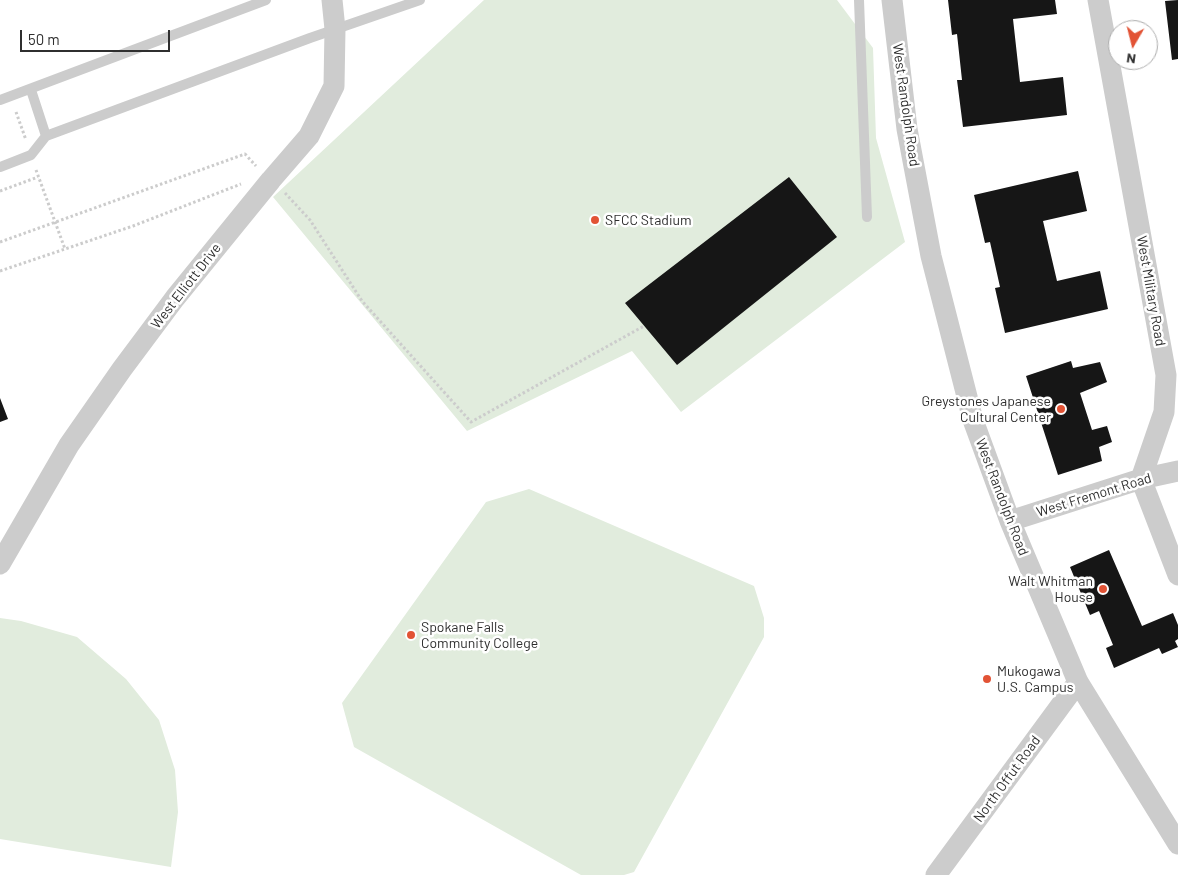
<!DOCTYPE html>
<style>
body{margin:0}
#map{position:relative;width:1178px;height:875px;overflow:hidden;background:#fff;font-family:Barlow,sans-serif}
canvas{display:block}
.north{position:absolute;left:1108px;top:20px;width:50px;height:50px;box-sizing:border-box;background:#fff;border:1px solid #acacac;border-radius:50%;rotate:188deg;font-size:14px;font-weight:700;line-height:20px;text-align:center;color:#2f2f2f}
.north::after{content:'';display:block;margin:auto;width:18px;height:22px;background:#e25335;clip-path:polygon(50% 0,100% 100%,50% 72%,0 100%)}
.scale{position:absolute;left:20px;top:30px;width:150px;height:22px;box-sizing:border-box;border:2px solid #2f2f2f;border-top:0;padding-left:6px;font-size:15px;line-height:18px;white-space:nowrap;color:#2f2f2f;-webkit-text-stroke:4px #fff;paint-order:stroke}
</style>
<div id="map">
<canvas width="1178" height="875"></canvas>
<div class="north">N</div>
<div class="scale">50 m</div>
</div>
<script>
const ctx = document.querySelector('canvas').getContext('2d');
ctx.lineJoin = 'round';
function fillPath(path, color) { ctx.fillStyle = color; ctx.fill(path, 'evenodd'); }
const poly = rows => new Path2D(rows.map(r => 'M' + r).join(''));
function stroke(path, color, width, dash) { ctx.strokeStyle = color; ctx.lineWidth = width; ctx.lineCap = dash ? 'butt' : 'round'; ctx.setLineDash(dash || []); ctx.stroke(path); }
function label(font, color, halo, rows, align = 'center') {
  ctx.font = font + ' Barlow,sans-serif'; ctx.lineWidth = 5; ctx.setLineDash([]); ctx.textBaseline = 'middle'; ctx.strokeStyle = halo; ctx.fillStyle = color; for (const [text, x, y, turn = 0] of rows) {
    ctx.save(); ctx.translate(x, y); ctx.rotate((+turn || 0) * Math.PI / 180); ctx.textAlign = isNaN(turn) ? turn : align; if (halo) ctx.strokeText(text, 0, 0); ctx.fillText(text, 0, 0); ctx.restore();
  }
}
const green = poly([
 [484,0,837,0,873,48,876,138,905,242,681,412,632,351,467,431,273,197],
 [529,489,754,586,764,618,764,637,634,872,624,875,581,875,354,747,342,703,486,502],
 [0,618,21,621,77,637,126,679,159,720,175,770,178,812,171,867,0,839]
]);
const building = poly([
 [948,0,1055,0,1057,14,1013,19,1020,82,1063,77,1067,115,963,127,957,80,962,80,957,34,952,35],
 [1178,0,1178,59,1172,60,1165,1],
 [1078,171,1087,211,1043,221,1057,281,1100,271,1108,309,1005,333,995,288,1000,287,990,242,985,243,974,195],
 [789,177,837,237,677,365,625,303],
 [1071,361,1073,368,1100,362,1107,382,1080,393,1092,430,1107,426,1112,442,1099,447,1102,461,1058,475,1026,376],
 [0,398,8,419,0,422],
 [1109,550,1142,626,1173,613,1178,625,1178,639,1175,641,1178,647,1162,654,1159,648,1114,668,1106,648,1113,645,1099,611,1090,615,1070,567]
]);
const path = poly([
 [16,112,26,140],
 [36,170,65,249],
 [0,191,38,177],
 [285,193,310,220,362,301,471,422,644,326],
 [0,242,245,154,256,166],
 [0,271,133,226,241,184]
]);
const service = poly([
 [859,0,867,217],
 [31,90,46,136],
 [0,100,266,0],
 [0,167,31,155,46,136,310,38,420,0]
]);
const minor = poly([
 [892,0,907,129,931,256,973,420,1010,521,1078,682,1178,844],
 [1098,0,1166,375,1164,412,1141,479,1178,575],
 [1010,521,1141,479,1178,471],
 [0,564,69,445,122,369,175,298,271,180,309,136,334,86,335,29,332,0],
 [936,875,1078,682]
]);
const markers = [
 [595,220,5,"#e25335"],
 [1061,409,5,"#e25335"],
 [1103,589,5,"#e25335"],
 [411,635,5,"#e25335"],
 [987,679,5,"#e25335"]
];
const streetNames = [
 ["West Randolph Road",906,105,82],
 ["West Elliott Drive",186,286,-52],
 ["West Military Road",1151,291,80],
 ["West Fremont Road",1094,495,-17],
 ["West Randolph Road",1002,497,69],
 ["North Offut Road",1007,779,-54]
];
const poiNames = [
 ["SFCC Stadium",605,220],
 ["Greystones Japanese",1051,401,"right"],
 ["Cultural Center",1051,417,"right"],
 ["Walt Whitman",1093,581,"right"],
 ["House",1093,597,"right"],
 ["Spokane Falls",421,627],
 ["Community College",421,643],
 ["Mukogawa",997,671],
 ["U.S. Campus",997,687]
];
fillPath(green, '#e1ecdd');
fillPath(building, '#161616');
stroke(path, '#ccc', 3, [2.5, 2.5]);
stroke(service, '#ccc', 10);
stroke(minor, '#ccc', 21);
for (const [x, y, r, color] of markers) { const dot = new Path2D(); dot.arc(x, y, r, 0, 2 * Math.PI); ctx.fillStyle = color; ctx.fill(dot); stroke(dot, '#fff', 2); }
label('14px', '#2f2f2f', '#fff', streetNames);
label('14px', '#2f2f2f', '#fff', poiNames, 'left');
</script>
